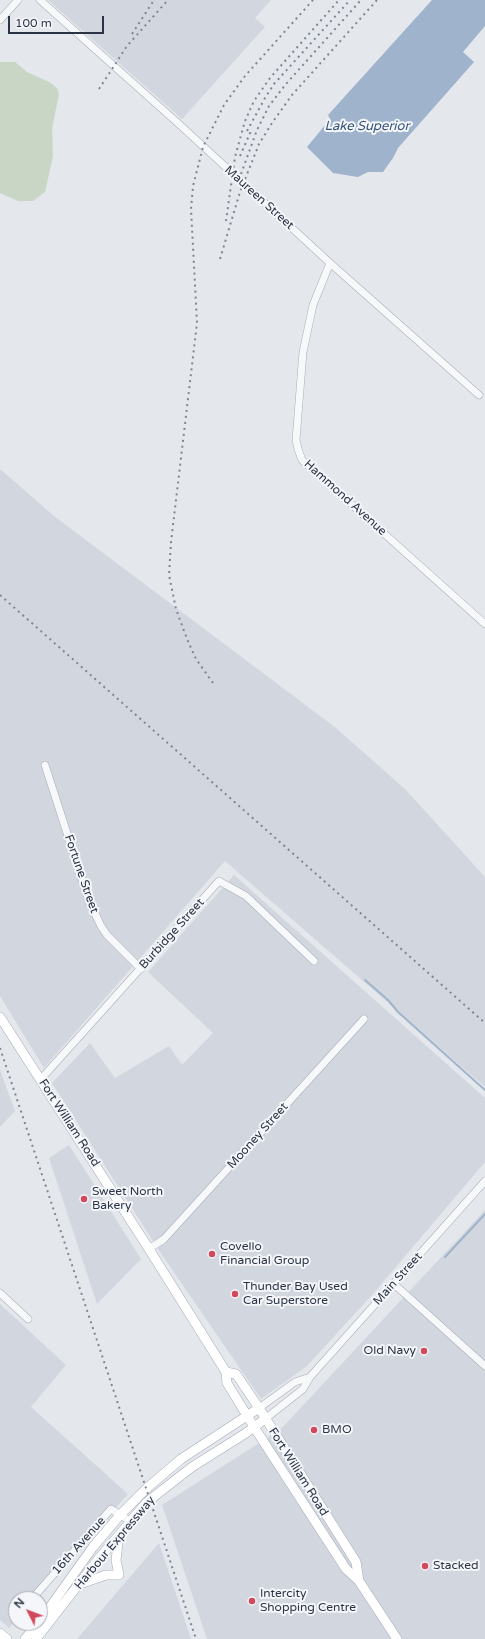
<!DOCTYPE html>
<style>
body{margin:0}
#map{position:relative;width:485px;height:1639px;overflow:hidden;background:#e4e7ec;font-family:"Varela Round",sans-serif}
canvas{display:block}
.north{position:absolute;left:8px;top:1591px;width:40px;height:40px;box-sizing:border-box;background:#f4f6f9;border:1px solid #a4a8b1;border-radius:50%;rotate:312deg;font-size:11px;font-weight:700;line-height:16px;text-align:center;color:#2b3445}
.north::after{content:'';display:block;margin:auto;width:14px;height:18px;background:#d1495b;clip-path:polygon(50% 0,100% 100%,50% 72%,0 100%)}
.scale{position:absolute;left:8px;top:16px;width:96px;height:18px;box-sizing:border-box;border:2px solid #2b3445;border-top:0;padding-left:5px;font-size:12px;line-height:14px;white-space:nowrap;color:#2b3445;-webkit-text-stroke:3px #f4f6f9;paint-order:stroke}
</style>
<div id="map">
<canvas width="485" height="1639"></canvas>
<div class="north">N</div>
<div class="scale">100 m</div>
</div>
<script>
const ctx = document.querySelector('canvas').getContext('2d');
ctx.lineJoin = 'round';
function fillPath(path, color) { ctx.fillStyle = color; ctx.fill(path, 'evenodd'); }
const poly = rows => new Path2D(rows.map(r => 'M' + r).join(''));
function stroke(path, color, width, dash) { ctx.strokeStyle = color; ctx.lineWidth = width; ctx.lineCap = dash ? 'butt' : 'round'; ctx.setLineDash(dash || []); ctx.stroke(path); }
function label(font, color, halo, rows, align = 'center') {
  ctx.font = font + ' "Varela Round",sans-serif'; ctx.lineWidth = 4; ctx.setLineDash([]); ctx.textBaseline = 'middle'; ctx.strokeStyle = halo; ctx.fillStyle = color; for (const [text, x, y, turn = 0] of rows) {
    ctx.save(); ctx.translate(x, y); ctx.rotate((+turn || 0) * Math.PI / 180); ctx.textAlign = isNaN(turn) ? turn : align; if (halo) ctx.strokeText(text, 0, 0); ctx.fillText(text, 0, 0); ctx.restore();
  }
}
const built = poly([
 [48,0,271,0,255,18,265,27,182,119],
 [0,469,54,516,336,728,405,789,485,877,485,1087,225,861,44,1068,0,996],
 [234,875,485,1098,485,1162,372,1295,307,1366,261,1399,160,1252,52,1083,90,1043,115,1078,169,1046,182,1065,213,1033,148,972],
 [0,1070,15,1111,0,1127],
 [69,1145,141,1259,97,1304,49,1158],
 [485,1210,485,1639,207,1639,162,1505,281,1429],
 [0,1304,66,1365,31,1407,128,1494,35,1599,16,1599,16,1620,9,1628,0,1620],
 [159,1543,191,1639,77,1639]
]);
const green = poly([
 [0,62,15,62,27,72,51,83,57,88,59,94,52,129,53,156,45,192,33,201,18,201,0,193]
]);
const water = poly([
 [432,0,485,0,485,26,463,52,474,62,398,148,393,158,383,172,368,172,358,177,333,173,307,147,330,119,328,115]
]);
const stream = poly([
 [365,980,388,1000,398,1012,485,1090],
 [445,1257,485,1214]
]);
const minor = poly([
 [40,0,180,125,330,263,479,395],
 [0,20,18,0],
 [330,263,313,305,303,352,296,440,298,449,302,460,485,624],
 [45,765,89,901,101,926,107,935,141,969],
 [41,1079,219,881,246,896,314,961],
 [149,1249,164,1239,364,1019],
 [394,1284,485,1366],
 [0,1293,28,1319],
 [259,1408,295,1382,310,1377],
 [265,1419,303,1389,310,1377,485,1181],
 [32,1599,111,1509,130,1521]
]);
const major = poly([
 [0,1017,149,1249,226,1372,227,1383,254,1427,346,1569,359,1581,397,1639],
 [226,1372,236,1374,259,1408,356,1562,359,1581],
 [80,1584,106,1575,119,1575,116,1560,119,1536],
 [40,1621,93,1547,120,1515,147,1488,181,1459,259,1408],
 [0,1633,7,1639],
 [25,1639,38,1623],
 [36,1639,96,1562,147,1502,192,1467,246,1433,265,1419]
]);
const rail = poly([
 [132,34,154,0],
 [99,89,127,46,168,0],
 [247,131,265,98,274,84,350,0],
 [240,156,251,131],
 [241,174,257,130,269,106,286,84,361,0],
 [226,221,235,157,245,121,254,101,270,78,339,0],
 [220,259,240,192,259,144,272,123,292,95,377,0],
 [0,595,485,1023],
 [213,683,196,659,187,639,176,609,169,575,171,542,197,323,191,209,193,186,203,147,224,105,245,76,313,0],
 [0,1048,196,1639]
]);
const markers = [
 [84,1199,4,"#d1495b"],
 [212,1254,4,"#d1495b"],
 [235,1294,4,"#d1495b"],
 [424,1351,4,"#d1495b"],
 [314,1430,4,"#d1495b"],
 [425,1566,4,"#d1495b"],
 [252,1601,4,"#d1495b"]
];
const streetNames = [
 ["Maureen Street",259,198,42],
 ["Hammond Avenue",345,498,42],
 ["Fortune Street",81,874,71],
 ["Burbidge Street",172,934,-48],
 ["Fort William Road",69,1123,57],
 ["Mooney Street",258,1136,-48],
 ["Main Street",398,1279,-48],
 ["Fort William Road",298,1472,58],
 ["Harbour Expressway",115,1543,-50],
 ["16th Avenue",79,1546,-48]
];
const poiNames = [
 ["Sweet North",92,1192],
 ["Bakery",92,1206],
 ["Covello",220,1247],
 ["Financial Group",220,1261],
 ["Thunder Bay Used",243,1287],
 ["Car Superstore",243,1301],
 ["Old Navy",416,1351,"right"],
 ["BMO",322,1430],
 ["Stacked",433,1566],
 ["Intercity",260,1594],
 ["Shopping Centre",260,1608]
];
const waterNames = [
 ["Lake Superior",367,127]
];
fillPath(built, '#d2d6de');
fillPath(green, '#c9d6c5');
fillPath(water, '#9fb4cc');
stroke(stream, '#9fb4cc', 2);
stroke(minor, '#a9aeb7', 8);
stroke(major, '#a3abb8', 10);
stroke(minor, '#f7f8fa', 7);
stroke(major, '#fff', 9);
stroke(rail, '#7d8696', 2, [2, 4]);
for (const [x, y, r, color] of markers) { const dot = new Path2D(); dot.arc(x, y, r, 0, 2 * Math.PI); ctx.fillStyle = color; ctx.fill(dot); stroke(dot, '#f4f6f9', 1.5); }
label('12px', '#2b3445', '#f4f6f9', streetNames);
label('12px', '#2b3445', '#f4f6f9', poiNames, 'left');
label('italic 13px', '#34527a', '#f4f6f9', waterNames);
</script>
